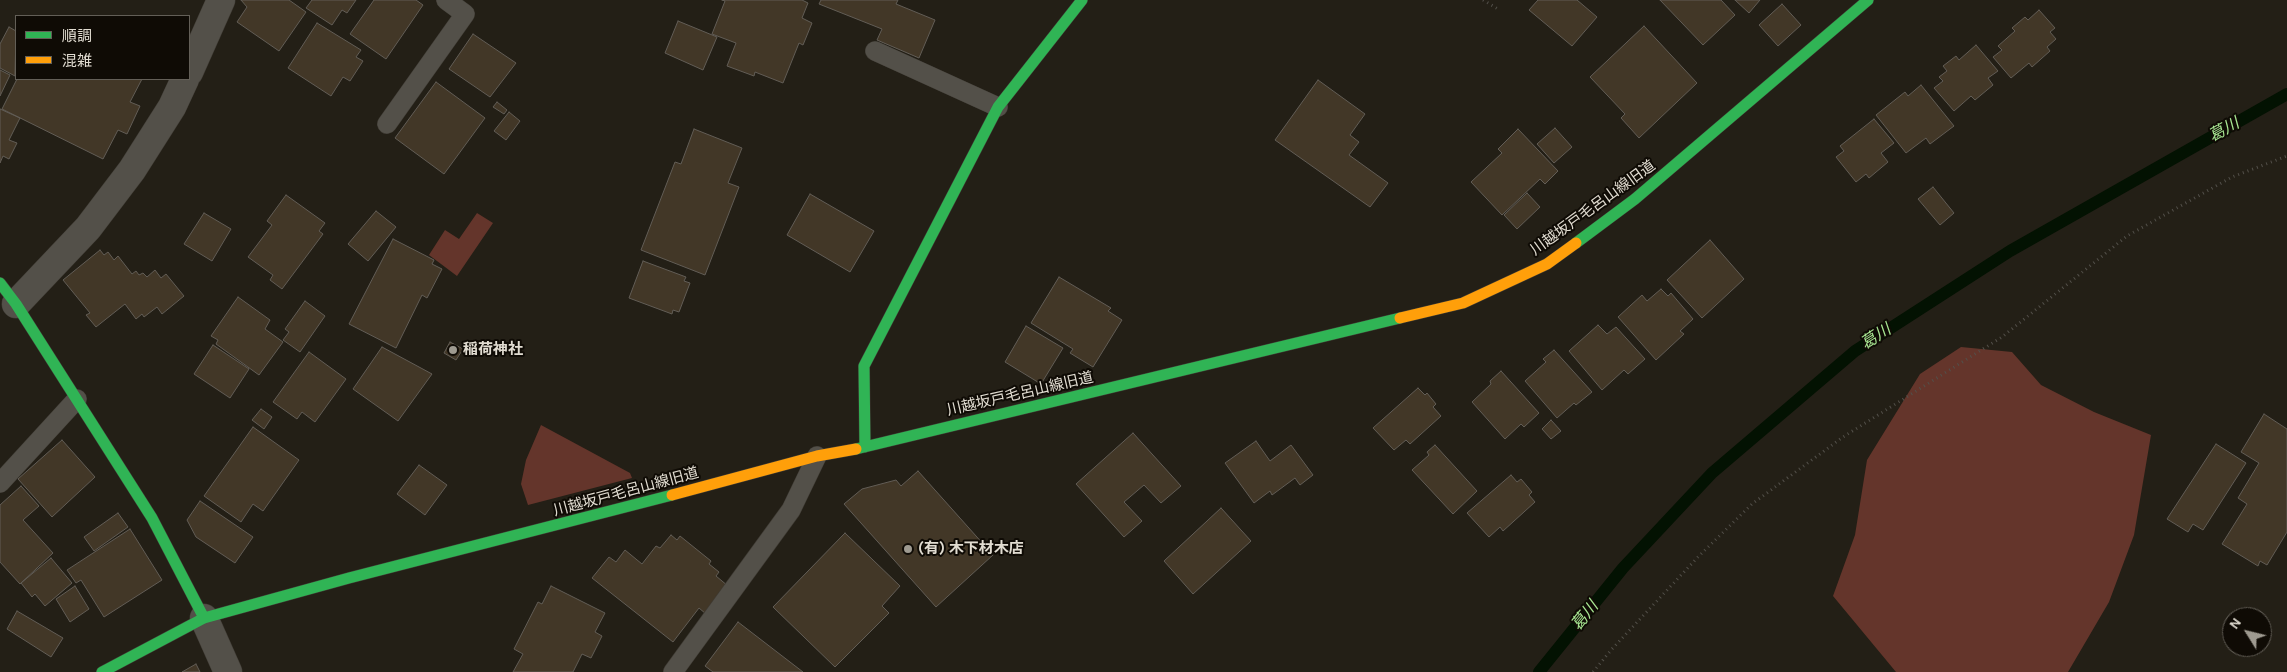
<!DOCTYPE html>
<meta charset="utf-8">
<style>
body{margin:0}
#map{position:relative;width:2287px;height:672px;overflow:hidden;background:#231f16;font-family:Karla,"Noto Sans JP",sans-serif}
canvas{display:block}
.legend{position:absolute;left:15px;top:15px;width:175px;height:65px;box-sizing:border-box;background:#0f0b05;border:1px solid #635f57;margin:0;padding:6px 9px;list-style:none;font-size:15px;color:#e1dcd1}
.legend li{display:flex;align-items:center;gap:10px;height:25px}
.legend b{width:25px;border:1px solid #635f57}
.north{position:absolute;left:2222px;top:607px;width:50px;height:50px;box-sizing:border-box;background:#0f0b05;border:1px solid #635f57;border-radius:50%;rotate:306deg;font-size:14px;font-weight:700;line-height:20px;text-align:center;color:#e1dcd1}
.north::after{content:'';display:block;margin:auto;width:18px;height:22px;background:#9e9a90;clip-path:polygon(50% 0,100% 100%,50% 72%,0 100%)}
</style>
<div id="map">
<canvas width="2287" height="672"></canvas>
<ul class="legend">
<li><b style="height:6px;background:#30b455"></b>順調</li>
<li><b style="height:6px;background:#ff9f0a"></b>混雑</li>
</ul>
<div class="north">N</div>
</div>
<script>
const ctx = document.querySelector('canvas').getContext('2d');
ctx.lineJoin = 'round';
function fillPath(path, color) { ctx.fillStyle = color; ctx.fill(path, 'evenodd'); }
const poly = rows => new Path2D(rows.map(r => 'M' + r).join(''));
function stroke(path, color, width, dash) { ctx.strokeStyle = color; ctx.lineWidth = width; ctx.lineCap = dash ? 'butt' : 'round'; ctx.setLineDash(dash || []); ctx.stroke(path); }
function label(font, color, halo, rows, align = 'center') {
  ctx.font = font + ' Karla,"Noto Sans JP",sans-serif'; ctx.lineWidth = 4; ctx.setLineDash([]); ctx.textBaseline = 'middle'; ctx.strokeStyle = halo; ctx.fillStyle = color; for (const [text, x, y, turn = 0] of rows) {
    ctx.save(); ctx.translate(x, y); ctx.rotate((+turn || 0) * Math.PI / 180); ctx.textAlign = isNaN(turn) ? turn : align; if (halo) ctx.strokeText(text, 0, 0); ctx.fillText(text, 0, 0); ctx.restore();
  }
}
const green = poly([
 [477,213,493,223,457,276,429,255,445,230,459,239],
 [1961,347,2012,352,2041,385,2094,412,2151,435,2134,535,2109,602,2068,672,1896,672,1833,596,1855,535,1867,460,1920,374],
 [541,425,630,473,632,478,528,505,521,484,526,460]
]);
const stream = poly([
 [1539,672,1623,568,1712,473,1855,351,2010,251,2287,94]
]);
const building = poly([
 [241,0,289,0,306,12,279,51,237,22,247,7,241,0],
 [312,0,356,0,347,13,342,10,332,25,306,8,312,0],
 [374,0,416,0,423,5,386,59,350,34,374,0],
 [722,0,802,0,808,3,802,18,812,23,803,45,799,43,783,83,755,72,754,76,727,66,736,43,712,34,725,1,722,0],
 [821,0,898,0,896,4,935,20,919,58,877,40,882,29,819,4,821,0],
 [1538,0,1577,0,1597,17,1572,46,1529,10,1538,0],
 [1660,0,1721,0,1735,15,1703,45,1660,0],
 [1735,0,1760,0,1749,13,1735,0],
 [1782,4,1801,25,1778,46,1759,25,1782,4],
 [2039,10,2055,28,2050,32,2056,39,2047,47,2050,51,2032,67,2029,63,2011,78,1993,57,2002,50,1998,46,2015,31,2012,28,2025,17,2028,20,2039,10],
 [678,21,717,37,703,70,665,53,678,21],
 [317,23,361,50,356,57,363,61,350,81,343,77,331,96,288,68,317,23],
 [1644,26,1697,83,1639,138,1621,118,1625,114,1590,77,1644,26],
 [9,27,16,31,15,76,0,68,0,44,9,27],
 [473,34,516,63,490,97,449,69,473,34],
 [1976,45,1998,71,1988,78,1993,85,1975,100,1971,96,1954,111,1934,88,1943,81,1939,77,1947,71,1943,66,1956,56,1959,60,1976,45],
 [0,70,10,75,0,96,0,70],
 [17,79,142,79,130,102,140,106,127,134,118,130,103,159,2,109,17,79],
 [1318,80,1365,114,1350,135,1359,142,1349,155,1388,183,1370,207,1275,140,1318,80],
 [436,82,485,118,444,174,395,138,436,82],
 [1921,85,1954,126,1930,144,1926,138,1906,153,1876,115,1905,92,1908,96,1921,85],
 [497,102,507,110,504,114,493,107,497,102],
 [0,109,20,118,9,140,17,143,9,159,3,156,0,163,0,109],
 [509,112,520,121,506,140,494,131,509,112],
 [1874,119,1894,143,1881,153,1888,162,1869,178,1866,174,1856,182,1836,157,1844,151,1840,146,1874,119],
 [1555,128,1572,147,1554,163,1537,144,1555,128],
 [694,129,742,148,728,183,739,187,705,275,641,250,675,162,681,164,694,129],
 [1518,129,1558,171,1545,184,1540,179,1502,215,1471,182,1502,153,1498,149,1518,129],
 [1933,187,1954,213,1940,225,1918,199,1933,187],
 [1527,193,1540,207,1517,229,1504,215,1527,193],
 [810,194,874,231,850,272,787,235,810,194],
 [286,195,325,223,319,231,323,234,282,289,270,280,273,275,248,257,272,225,267,221,286,195],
 [376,211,396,227,368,261,348,244,376,211],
 [204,213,231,229,212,261,184,244,204,213],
 [393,239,434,260,432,264,442,269,427,298,422,295,396,348,349,324,393,239],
 [1710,240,1744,279,1702,318,1667,280,1710,240],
 [100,250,104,255,108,252,114,260,118,256,132,274,136,271,139,275,143,273,147,277,155,270,161,278,166,274,184,296,162,314,157,307,144,317,142,314,136,319,125,304,96,327,86,315,90,313,63,280,100,250],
 [643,261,686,277,684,281,690,283,679,312,673,310,672,314,629,298,643,261],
 [1059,277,1111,308,1108,311,1122,320,1093,367,1070,353,1073,349,1031,323,1059,277],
 [1661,289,1668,296,1671,293,1693,319,1680,331,1684,334,1656,360,1618,317,1642,295,1647,301,1661,289],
 [238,297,270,320,265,329,283,342,259,375,216,344,218,340,211,336,238,297],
 [305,301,325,316,300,352,283,340,289,332,285,329,305,301],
 [1598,325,1607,334,1616,327,1645,359,1628,374,1624,370,1602,390,1569,351,1598,325],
 [1026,326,1063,348,1041,384,1005,362,1026,326],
 [450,342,463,349,456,360,444,353,450,342],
 [213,345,249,369,230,398,194,374,213,345],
 [382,347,432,374,398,421,353,389,382,347],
 [1554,350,1592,392,1576,405,1574,403,1557,418,1525,381,1546,362,1543,359,1554,350],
 [309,352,346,379,315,422,302,412,297,419,273,402,309,352],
 [1501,371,1539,413,1524,427,1521,424,1505,439,1472,402,1491,384,1490,381,1501,371],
 [1418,388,1425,395,1427,393,1436,404,1433,407,1441,416,1410,444,1406,440,1394,450,1373,428,1418,388],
 [261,409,272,417,264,429,252,420,261,409],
 [2264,414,2287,429,2287,532,2267,565,2260,561,2258,566,2222,544,2247,504,2238,498,2259,463,2241,452,2264,414],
 [1551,420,1561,431,1551,439,1542,429,1551,420],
 [253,427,299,460,263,511,253,504,241,522,204,496,253,427],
 [1133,433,1181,486,1161,503,1144,485,1124,502,1142,521,1124,537,1076,484,1133,433],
 [62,440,95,477,52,517,18,479,62,440],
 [1256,441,1270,461,1291,445,1313,475,1300,485,1295,478,1272,495,1270,491,1254,503,1225,463,1256,441],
 [2216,444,2246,463,2203,530,2193,524,2188,532,2167,519,2216,444],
 [1435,445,1477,491,1453,514,1412,470,1429,455,1427,452,1435,445],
 [419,465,447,485,425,515,397,494,419,465],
 [918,471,993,555,936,607,844,504,862,489,896,480,901,486,918,471],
 [1511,475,1517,482,1521,479,1532,492,1529,495,1535,502,1503,531,1500,527,1489,537,1467,513,1511,475],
 [21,486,39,506,23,520,53,553,20,584,0,562,0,505,21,486],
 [200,501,253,537,235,563,196,537,187,520,200,501],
 [1221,508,1251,541,1193,594,1164,561,1221,508],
 [118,513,128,527,94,551,84,537,118,513],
 [130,529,162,580,104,617,81,580,76,583,67,570,130,529],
 [845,533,900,586,882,606,889,613,835,667,773,607,845,533],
 [671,535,677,540,680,536,711,561,709,564,719,572,716,576,728,586,706,614,699,608,673,642,592,578,609,557,616,562,625,550,642,564,656,546,660,548,671,535],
 [51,558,72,583,45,606,35,594,32,597,21,583,51,558],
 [75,586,89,609,70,622,56,599,75,586],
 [551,586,605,613,595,632,602,636,591,658,582,654,573,672,513,672,523,654,514,649,538,602,542,604,551,586],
 [17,611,63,638,51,657,7,629,17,611],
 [738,622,803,672,713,672,705,666,738,622],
 [196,664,200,672,182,672,196,664]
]);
const path = poly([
 [1483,0,1498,9],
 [1593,672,1612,649,1698,557,1752,504,1843,437,2002,337,2127,236,2232,177,2287,156]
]);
const lane = poly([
 [875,51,998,107],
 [387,124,465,14,446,0],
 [0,483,77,399],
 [673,672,791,510,817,456]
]);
const street = poly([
 [189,72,221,0],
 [16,304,88,228,132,170,172,107,185,79],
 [204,618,228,672]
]);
const fast = poly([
 [1576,243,1635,199,1868,0],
 [0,283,16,304,152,518,204,618],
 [865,447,864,366,998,107,1082,0],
 [856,449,1400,318],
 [102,672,204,618,349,578,672,495]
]);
const slow = poly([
 [1400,318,1463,303,1547,264,1576,243],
 [672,495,817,456,856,449]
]);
const markers = [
 [453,350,5,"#9e9a90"],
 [908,549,5,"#9e9a90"]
];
const streetNames = [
 ["川越坂戸毛呂山線旧道",1593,208,-36],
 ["川越坂戸毛呂山線旧道",1020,394,-13],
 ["川越坂戸毛呂山線旧道",626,492,-15]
];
const poiNames = [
 ["稲荷神社",463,350],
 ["(有) 木下材木店",918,549]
];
const waterNames = [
 ["葛川",2224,130,-29],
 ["葛川",1876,337,-33],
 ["葛川",1585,616,-51]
];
fillPath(green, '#64352b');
stroke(stream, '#031202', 12);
fillPath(building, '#423727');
stroke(building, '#625d56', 1);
stroke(lane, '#3f3b34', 20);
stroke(street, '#3f3b34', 29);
stroke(fast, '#3f3b34', 12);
stroke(slow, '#3f3b34', 12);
stroke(path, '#53504a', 3, [1, 4]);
stroke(lane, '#535049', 19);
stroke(street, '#535049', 28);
stroke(fast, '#30b455', 11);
stroke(slow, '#ff9f0a', 11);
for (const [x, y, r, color] of markers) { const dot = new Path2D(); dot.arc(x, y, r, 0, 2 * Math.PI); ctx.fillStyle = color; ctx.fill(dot); stroke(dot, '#0f0b05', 2); }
label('15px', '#e1dcd1', '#0f0b05', streetNames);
label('bold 15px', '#e1dcd1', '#0f0b05', poiNames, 'left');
label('italic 16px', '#a9e893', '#0f0b05', waterNames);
</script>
